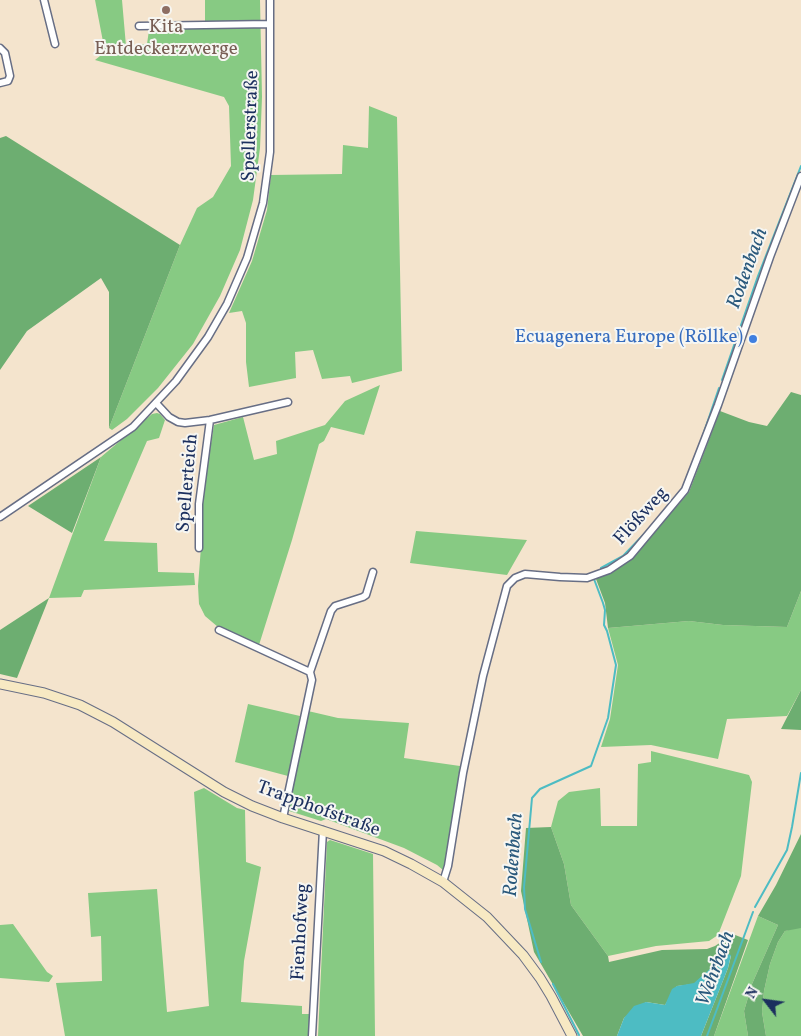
<!DOCTYPE html>
<meta charset="utf-8">
<style>
body{margin:0}
#map{position:relative;width:801px;height:1036px;overflow:hidden;background:#f4e4cd;font-family:Vollkorn,serif}
canvas{display:block}
.north{position:absolute;left:741px;top:976px;width:50px;height:50px;-webkit-text-stroke:4px #f6f6f2;paint-order:stroke;rotate:300deg;font-size:14px;font-weight:700;line-height:20px;text-align:center;color:#1b2f5e}
.north::after{content:'';display:block;margin:auto;width:18px;height:22px;background:#1b2f5e;clip-path:polygon(50% 0,100% 100%,50% 72%,0 100%)}
</style>
<div id="map">
<canvas width="801" height="1036"></canvas>
<div class="north">N</div>
</div>
<script>
const ctx = document.querySelector('canvas').getContext('2d');
ctx.lineJoin = 'round';
function fillPath(path, color) { ctx.fillStyle = color; ctx.fill(path, 'evenodd'); }
const poly = rows => new Path2D(rows.map(r => 'M' + r).join(''));
function stroke(path, color, width, dash) { ctx.strokeStyle = color; ctx.lineWidth = width; ctx.lineCap = dash ? 'butt' : 'round'; ctx.setLineDash(dash || []); ctx.stroke(path); }
function label(font, color, halo, rows, align = 'center') {
  ctx.font = font + ' Vollkorn,serif'; ctx.lineWidth = 4; ctx.setLineDash([]); ctx.textBaseline = 'middle'; ctx.strokeStyle = halo; ctx.fillStyle = color; for (const [text, x, y, turn = 0] of rows) {
    ctx.save(); ctx.translate(x, y); ctx.rotate((+turn || 0) * Math.PI / 180); ctx.textAlign = isNaN(turn) ? turn : align; if (halo) ctx.strokeText(text, 0, 0); ctx.fillText(text, 0, 0); ctx.restore();
  }
}
const green = poly([
 [95,0,122,0,126,46,147,44,149,30,205,28,205,0,260,0,262,97,260,148,253,200,240,250,220,296,193,344,158,388,127,419,112,430,109,428,180,245,197,208,213,197,231,166,229,106,224,97,95,60,105,52],
 [369,106,397,117,402,371,352,383,350,376,322,379,313,350,295,352,296,378,249,387,246,362,246,323,242,311,229,313,252,261,267,210,271,175,342,174,343,145,368,148],
 [380,385,364,435,331,427,324,441,319,444,292,540,259,645,218,627,205,616,199,604,198,586,201,547,202,499,214,425,243,417,254,460,277,454,276,441,325,425,345,401],
 [157,413,160,414,165,420,159,438,147,441,104,541,157,543,158,572,194,573,195,585,84,590,81,597,49,598,101,457,152,414],
 [416,531,527,540,507,575,410,563],
 [801,591,801,690,787,716,727,719,718,759,651,745,601,747,610,719,618,665,608,628,689,621,723,625,787,627],
 [248,704,300,716,288,776,235,762],
 [308,711,338,718,409,723,404,758,460,766,446,865,443,870,437,865,404,848,326,819,321,821,286,810],
 [651,751,749,775,752,782,741,876,718,935,709,941,656,946,608,956,571,905,564,864,551,827,558,801,569,792,600,788,601,826,637,826,638,764,651,762],
 [204,788,237,808,245,810,246,862,261,867,244,961,241,1002,302,1006,302,1014,310,1014,309,1036,65,1036,56,983,102,981,101,936,91,937,88,893,157,889,167,1012,209,1006,194,792],
 [330,840,373,854,375,1036,318,1036,327,842],
 [758,916,778,925,752,984,744,1011,748,1036,714,1036],
 [13,924,47,972,53,976,49,982,0,978,0,925],
 [795,928,801,928,801,1036,766,1036,762,1012,764,991,770,964,778,942,785,931]
]);
const forest = poly([
 [6,136,180,245,109,428,109,292,101,278,27,331,0,370,0,138],
 [791,392,801,395,801,591,787,627,723,625,689,621,608,628,605,603,596,579,632,558,689,492,720,411,749,422,767,426],
 [101,457,72,533,28,506],
 [49,598,17,678,0,674,0,630],
 [801,690,801,730,781,729],
 [551,827,564,864,571,905,608,956,609,962,662,950,707,949,715,946,721,942,725,931,748,940,714,1036,701,1036,728,968,731,956,727,954,694,984,677,986,665,1005,646,1002,624,1018,617,1036,583,1036,534,952,521,891,526,828],
 [801,834,801,928,785,931,778,942,770,964,764,991,762,1012,766,1036,748,1036,744,1011,752,984,778,925,758,916,776,885]
]);
const water = poly([
 [727,954,731,955,728,968,701,1036,617,1036,624,1018,634,1006,646,1002,665,1005,672,989,677,986,694,983]
]);
const stream = poly([
 [722,380,758,276,801,166],
 [702,438,719,388],
 [601,568,623,556,649,529],
 [755,907,787,850,792,827,801,773],
 [541,962,525,909,524,887,532,798,540,789,591,766,608,718,616,665,607,631,604,625,605,610,603,603,594,579],
 [553,984,579,1035],
 [707,1036,753,912]
]);
const street = poly([
 [44,0,55,44],
 [139,26,270,24],
 [0,48,5,53,10,76,8,81,0,83],
 [156,403,169,417,178,422,185,423,210,420,288,402],
 [0,517,133,427,176,381,208,337,227,304,247,258,263,203,270,152,270,0],
 [199,548,199,504,210,420],
 [219,630,310,672],
 [283,818,312,680,310,672,331,611,335,606,363,597,366,595,373,572],
 [443,882,448,866,463,773,483,676,507,586,515,578,525,574,560,577,587,578,609,570,630,556,685,490,718,405,770,257,801,176],
 [312,1036,323,830]
]);
const secondary = poly([
 [0,684,44,693,80,705,113,722,224,792,252,806,283,818,384,851,411,864,443,882,487,917,523,955,540,978,551,996,572,1036]
]);
const markers = [
 [166,10,5,"#8d6e63"],
 [753,339,5,"#3f7fe0"]
];
const educationNames = [
 ["Kita",166,29],
 ["Entdeckerzwerge",166,51]
];
const streetNames = [
 ["Spellerstraße",252,126,-88],
 ["Spellerteich",189,483,-85],
 ["Flößweg",642,517,-48],
 ["Trapphofstraße",318,810,20],
 ["Fienhofweg",302,932,-87]
];
const shopNames = [
 ["Ecuagenera Europe (Röllke)",743,339]
];
const waterNames = [
 ["Rodenbach",749,269,-70],
 ["Rodenbach",515,855,-86],
 ["Wehrbach",717,969,-70]
];
fillPath(green, '#87ca83');
fillPath(forest, '#6dae71');
fillPath(water, '#4dbcc3');
stroke(stream, '#4dbcc3', 2);
stroke(street, '#676e85', 9);
stroke(secondary, '#676e85', 11);
stroke(street, '#fff', 6);
stroke(secondary, '#f7e9c3', 9);
for (const [x, y, r, color] of markers) { const dot = new Path2D(); dot.arc(x, y, r, 0, 2 * Math.PI); ctx.fillStyle = color; ctx.fill(dot); stroke(dot, '#f6f6f2', 2); }
label('19px', '#785e54', '#f6f6f2', educationNames);
label('19px', '#1b2f5e', '#f6f6f2', streetNames);
label('19px', '#366cbe', '#f6f6f2', shopNames, 'right');
label('italic 20px', '#2a597c', '#f6f6f2', waterNames);
</script>
